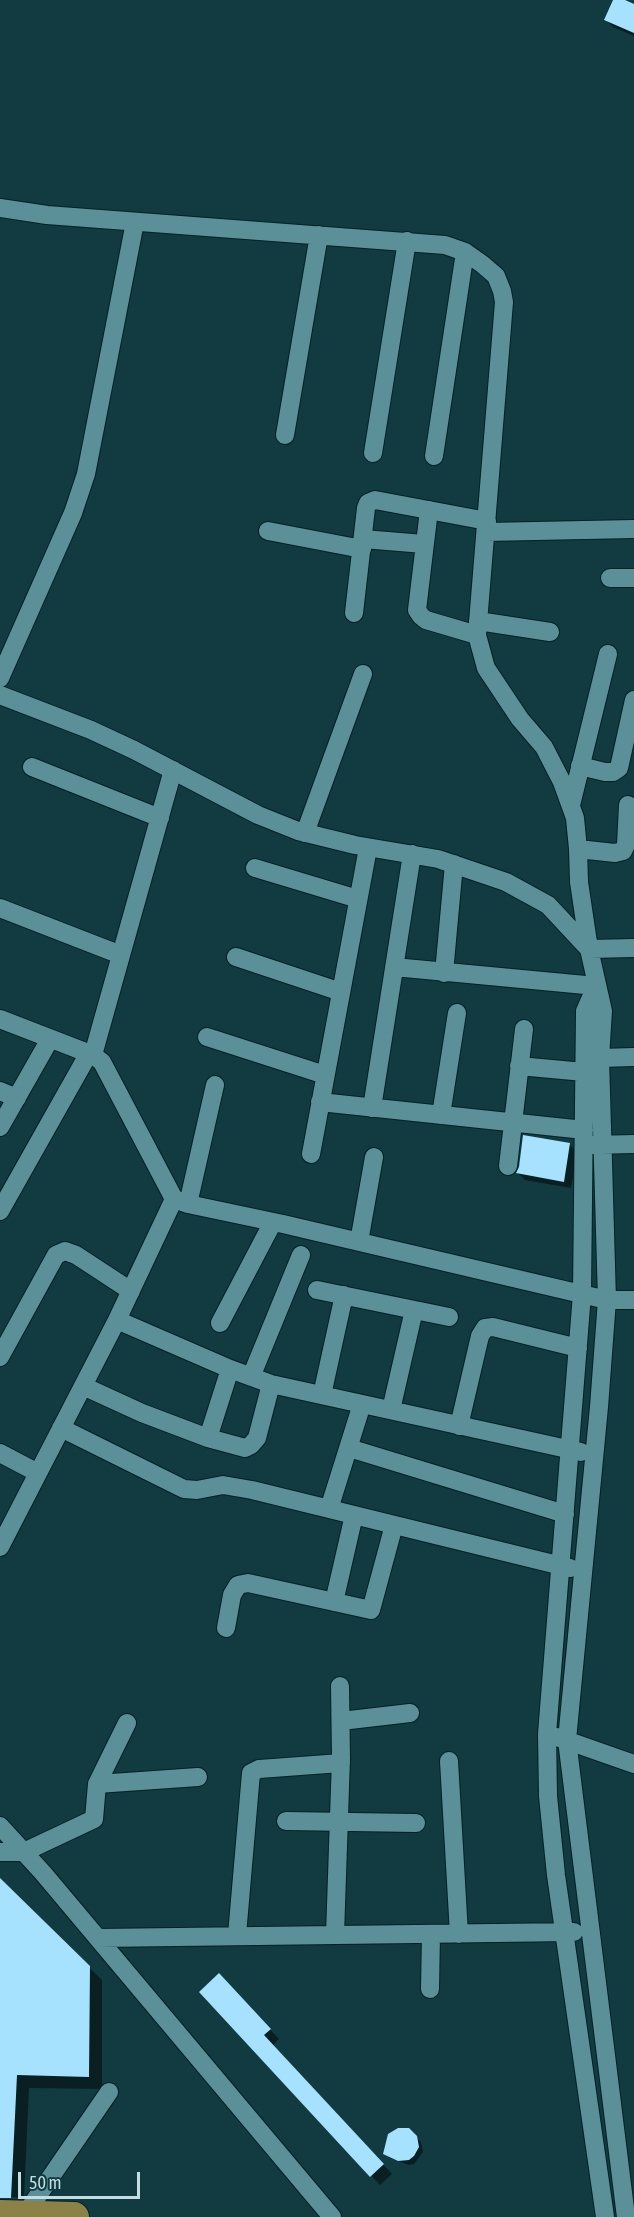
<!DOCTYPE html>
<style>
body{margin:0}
#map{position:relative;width:634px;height:2217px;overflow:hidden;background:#113b41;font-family:"Asap Condensed",sans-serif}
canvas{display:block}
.scale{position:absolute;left:18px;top:2172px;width:122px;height:27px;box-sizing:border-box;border:3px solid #c3dee3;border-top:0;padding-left:8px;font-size:18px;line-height:21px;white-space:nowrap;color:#c3dee3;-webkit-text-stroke:4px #113b41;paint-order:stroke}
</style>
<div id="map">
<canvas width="634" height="2217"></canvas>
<div class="scale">50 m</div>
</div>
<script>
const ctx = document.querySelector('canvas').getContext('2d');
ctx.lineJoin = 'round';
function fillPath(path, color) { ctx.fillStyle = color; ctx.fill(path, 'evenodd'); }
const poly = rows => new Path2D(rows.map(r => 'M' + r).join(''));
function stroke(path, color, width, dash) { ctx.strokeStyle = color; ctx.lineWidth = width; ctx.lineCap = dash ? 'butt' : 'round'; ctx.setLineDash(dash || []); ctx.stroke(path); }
const shadow = poly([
 [615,0,621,0,634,6,634,36,613,27,606,20],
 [570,1145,577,1152,571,1188,525,1180,518,1173],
 [0,1886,6,1887,102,1980,102,2089,29,2088,24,2198,0,2196],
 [228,1984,279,2039,273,2045,392,2174,380,2185,201,1992],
 [408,2130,421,2142,423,2152,414,2164,409,2165,390,2158,385,2154]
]);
const building = poly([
 [613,0,625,0,634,4,634,33,604,20],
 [523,1135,570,1143,564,1182,516,1173,519,1167],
 [0,1878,90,1966,89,2077,17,2075,11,2198,0,2198],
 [219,1973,271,2029,264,2035,384,2164,370,2177,199,1992],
 [398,2128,409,2128,417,2136,419,2147,414,2156,409,2160,398,2161,383,2154,388,2134]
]);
const minor = poly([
 [0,208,47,215,445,245,465,252,482,264,496,276,502,291,504,302,477,635,486,668,520,719,544,747,562,782,575,818,578,849,579,882,589,949,603,1011,600,1058,607,1300,599,1407,567,1740,626,2217],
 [285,435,319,235],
 [373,453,407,241],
 [434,456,465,252],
 [429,510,417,610,421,616,426,620,477,635],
 [268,531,362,549],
 [486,532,634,529],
 [363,539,424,544],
 [610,578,634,578],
 [354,613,366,508,368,503,375,500,487,521],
 [478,621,550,632],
 [0,678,73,513,86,474,135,222],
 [0,695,91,730,134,750,258,815,298,831,355,845,438,859,506,882,548,905,589,949,634,948],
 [580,766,605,772,613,772,619,768,634,700],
 [32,767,160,818],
 [571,805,608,654],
 [305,833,363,674],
 [578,849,615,853,623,851,626,845,628,805],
 [255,868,358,899],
 [0,908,121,955],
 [236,957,341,992],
 [394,967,596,986],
 [444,973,454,864],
 [596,986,585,1011,582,1294,547,1734,548,1796,556,1875,605,2217],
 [0,1019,93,1055,102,1062,174,1199,188,1204,283,1224,607,1300,634,1300],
 [207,1037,325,1075],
 [93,1055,173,770],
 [600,1058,634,1057],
 [519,1066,584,1072],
 [0,1091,17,1098],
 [320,1102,584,1130],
 [372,1108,412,854],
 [441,1115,457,1013],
 [0,1127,50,1039],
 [591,1145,634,1144],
 [311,1154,368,848],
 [508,1166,524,1029],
 [188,1204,215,1085],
 [0,1211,89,1053],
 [359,1242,374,1157],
 [317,1290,449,1317],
 [117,1320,230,1369,271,1384,581,1452],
 [220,1323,273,1222],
 [0,1357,56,1255,65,1251,76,1255,131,1291],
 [251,1377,301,1255],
 [83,1386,142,1413,208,1438,245,1448,251,1445,257,1438,271,1384],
 [322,1395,344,1295],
 [391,1410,414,1310],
 [459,1426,480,1336,485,1328,493,1327,578,1348],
 [61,1428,184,1489,197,1490,223,1485,252,1490,570,1568],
 [208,1438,230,1369],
 [349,1448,565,1514],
 [0,1453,38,1473],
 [329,1509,362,1404],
 [0,1547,117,1320,174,1199],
 [334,1602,354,1515],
 [226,1628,232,1595,238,1585,248,1583,371,1610,394,1525],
 [341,1721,410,1713],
 [557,1737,634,1764],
 [449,1761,459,1934],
 [97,1784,198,1777],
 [286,1821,416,1823],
 [0,1826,43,1873,332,2217],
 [0,1852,24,1852,94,1819,97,1784,127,1723],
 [237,1935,251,1773,259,1769,341,1763],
 [335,1935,341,1758,340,1686],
 [98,1938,574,1932],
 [430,1989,431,1934],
 [24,2216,109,2092]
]);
const trunk = poly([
 [0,2215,74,2217]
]);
fillPath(shadow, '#0007');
fillPath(building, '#a6e1fe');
stroke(minor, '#042025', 20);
stroke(trunk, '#042025', 32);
stroke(minor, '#5b9099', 18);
stroke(trunk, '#8c8248', 30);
</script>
